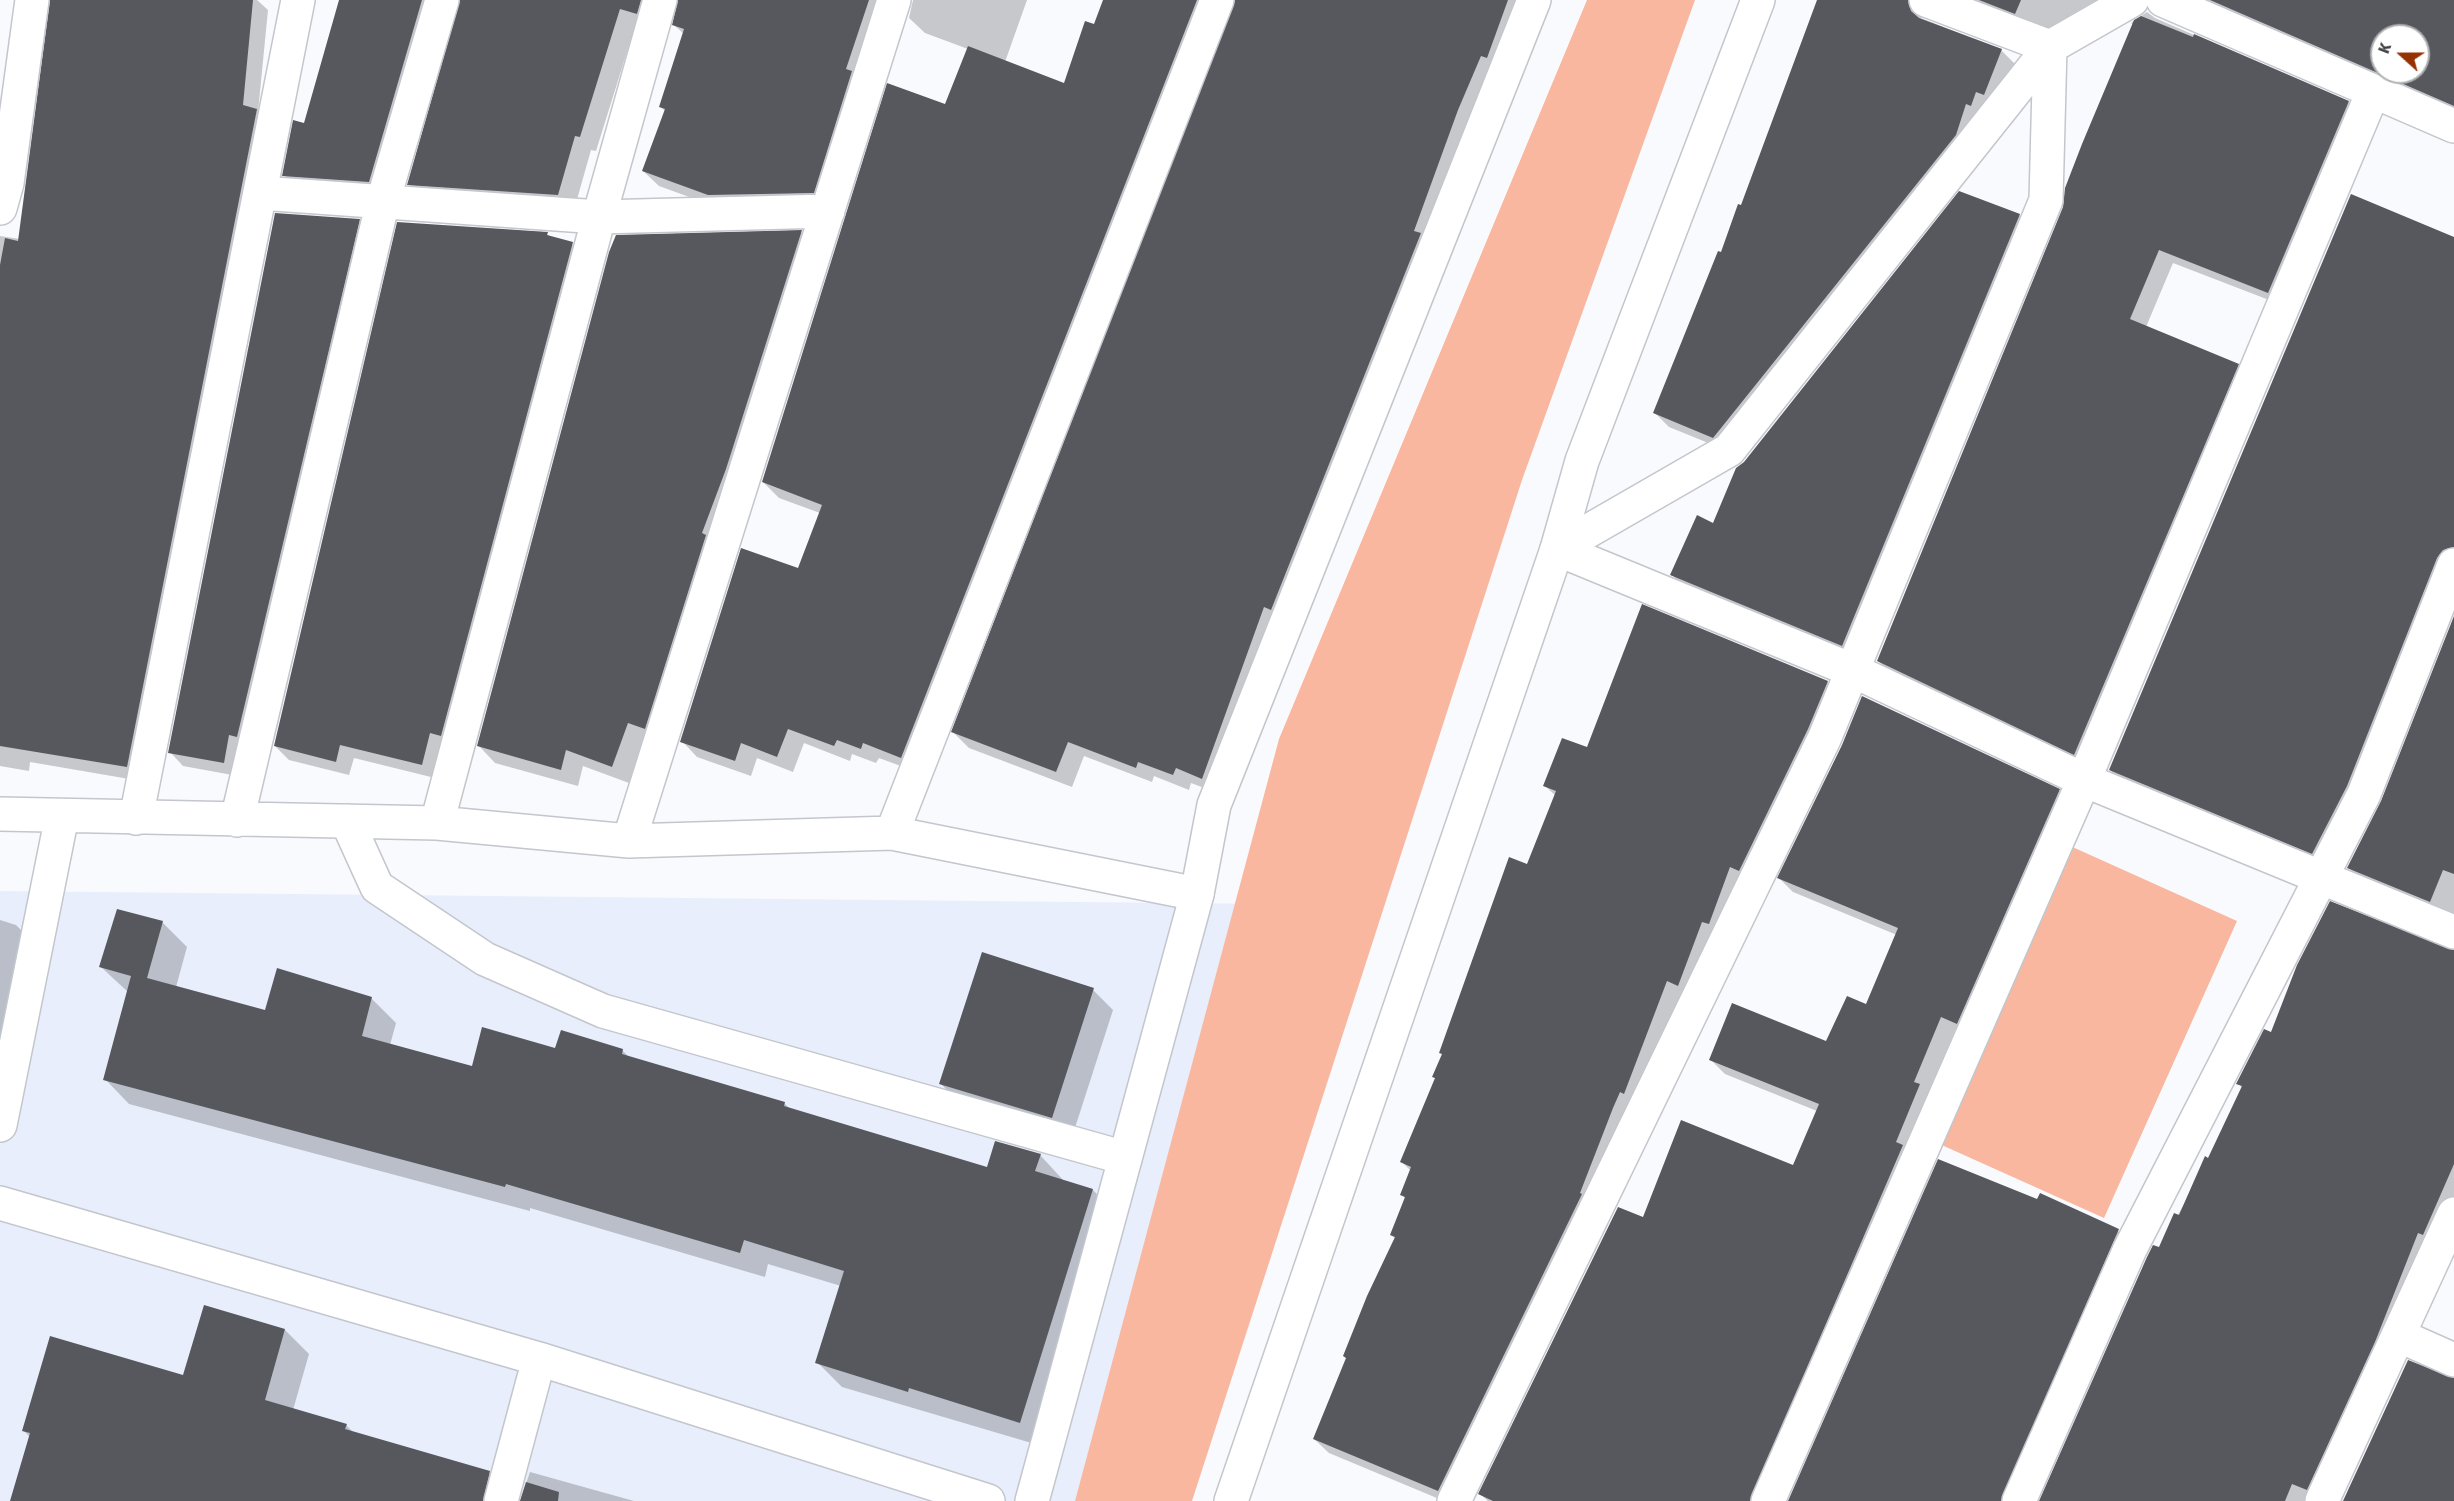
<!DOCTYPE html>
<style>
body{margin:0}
#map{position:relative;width:2454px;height:1501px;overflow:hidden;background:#f9fafe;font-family:"Fira Sans Condensed",sans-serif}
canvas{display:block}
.north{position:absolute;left:2370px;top:24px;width:60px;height:60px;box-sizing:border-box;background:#fff;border:2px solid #b0b1b2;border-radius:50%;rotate:291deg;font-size:16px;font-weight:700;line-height:24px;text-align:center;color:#3a3c3e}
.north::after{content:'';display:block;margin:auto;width:21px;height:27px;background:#963101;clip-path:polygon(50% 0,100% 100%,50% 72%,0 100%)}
</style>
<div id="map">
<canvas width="2454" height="1501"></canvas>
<div class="north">K</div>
</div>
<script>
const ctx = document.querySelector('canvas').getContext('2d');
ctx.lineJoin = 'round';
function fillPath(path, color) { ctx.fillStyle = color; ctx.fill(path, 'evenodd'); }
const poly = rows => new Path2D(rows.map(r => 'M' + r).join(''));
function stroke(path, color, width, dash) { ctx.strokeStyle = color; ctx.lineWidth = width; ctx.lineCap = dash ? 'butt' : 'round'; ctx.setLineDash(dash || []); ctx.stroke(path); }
const built = poly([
 [0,891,1273,904,1119,1501,0,1501]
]);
const green = poly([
 [1587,0,1695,0,1522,480,1192,1501,1075,1501,1279,739],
 [2068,845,2237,921,2104,1218,1935,1142]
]);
const shadow = poly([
 [51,0,257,0,268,10,258,112,271,125,141,781,30,762,29,771,0,766,0,236,20,239],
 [340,0,447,0,384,197,299,191,284,175,305,125],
 [462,0,665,0,652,28,636,23,596,151,591,150,574,210,424,200,409,184],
 [680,0,900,0,829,207,725,210,659,186,643,171,665,111,661,107,684,34,674,25],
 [913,0,1027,0,1005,62,1064,85,1095,26,1104,0,1222,0,917,772,879,758,876,763,852,754,850,761,804,743,793,772,757,758,751,776,697,757,682,741,799,570,820,513,779,498,763,482,946,106,968,49,925,33,909,18],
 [1237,0,1529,0,1218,793,1191,783,1189,790,1154,776,1152,782,1084,756,1072,787,969,748,953,732],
 [1819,0,1928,0,1922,8,1921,18,2001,50,2015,64,1998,108,1728,451,1669,427,1655,413,1742,207],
 [1959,0,2133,0,2063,40],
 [2194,0,2454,0,2454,114],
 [2382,36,2418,36,2418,72,2382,72],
 [2147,12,2155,18,2348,102,2362,116,2282,305,2173,263,2146,327,2238,365,2252,379,2088,767,1892,675,1878,661,2065,207,2134,26,2131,23],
 [2019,215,2033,229,1856,658,1686,588,1672,575,1714,525],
 [359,220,373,234,238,776,183,766,170,752],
 [801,232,818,249,629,783,583,766,578,786,495,763,479,746],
 [547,234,552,238,572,244,586,257,435,778,354,758,349,775,289,760,275,746],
 [2454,238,2454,567,2327,867,2124,784,2110,770],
 [2454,620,2454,919,2363,882,2349,868,2383,801],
 [1827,682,1841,696,1692,999,1681,995,1638,1107,1444,1501,1329,1453,1314,1439,1396,1239,1391,1235,1406,1199,1401,1194,1411,1171,1402,1162,1556,796,1545,786,1588,749],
 [2059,790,2073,804,1971,1037,1955,1030,1928,1094,1933,1099,1767,1501,1488,1501,1480,1494,1643,1219,1794,1167,1817,1111,1725,1074,1711,1060,1827,1043,1867,1006,1897,935,1793,892,1779,878],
 [0,920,16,925,35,944,0,1053],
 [162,922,187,947,176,987,266,1012,371,998,396,1023,390,1045,473,1067,556,1050,622,1050,630,1058,784,1103,790,1109,988,1169,1040,1155,1064,1181,1093,1190,1117,1215,1045,1447,842,1387,817,1362,841,1286,768,1264,765,1277,530,1208,530,1211,129,1104,105,1079,128,992,101,967],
 [2454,952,2454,1210,2322,1501,2041,1501,2159,1249,2209,1159,2242,1088,2238,1083,2272,1034],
 [1093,990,1113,1010,1072,1137,961,1104,941,1084],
 [2118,1231,2132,1245,2018,1501,1790,1501],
 [285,1330,309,1354,293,1410,346,1425,354,1433,489,1473,513,1497,513,1501,12,1501,30,1437,24,1431,184,1377],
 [530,1472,634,1501,520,1501]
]);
const building = poly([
 [50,0,253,0,243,105,257,109,127,767,0,746,0,265,5,238,18,241],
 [339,0,422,0,369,182,282,176,293,120,304,123],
 [460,0,641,0,637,14,620,9,580,137,575,136,558,195,407,185],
 [678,0,869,0,846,69,852,71,814,193,708,195,642,171,665,109,659,107,684,29,672,25],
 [1103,0,1197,0,901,758,863,743,861,749,837,740,834,746,788,729,777,757,741,743,735,761,680,742,741,548,798,568,822,505,762,482,887,83,945,104,968,46,1064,83,1085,21,1094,24],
 [1235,0,1508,0,1487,58,1481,56,1458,110,1414,231,1421,233,1271,610,1264,607,1202,779,1176,768,1173,775,1138,762,1136,768,1068,742,1056,772,951,732],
 [1817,0,1908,0,1911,11,1919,18,2002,49,1984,95,1976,92,1971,106,1966,104,1956,135,1713,438,1653,413,1718,251,1721,252,1738,204,1741,205],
 [1979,0,2021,0,2015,14],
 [2210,0,2454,0,2454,106],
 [2382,36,2418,36,2418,72,2382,72],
 [2141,16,2193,37,2194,34,2349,101,2268,293,2159,250,2130,319,2239,364,2074,755,1877,661,2063,207,2065,188,2082,144,2134,20],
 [1959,191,2020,214,1842,646,1670,575,1697,515,1713,523,1736,468,1744,462],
 [2351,194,2454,237,2454,547,2443,550,2437,558,2347,786,2312,854,2109,770],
 [275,213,360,219,237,737,229,735,224,763,168,753],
 [397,222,548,232,547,235,573,242,441,736,430,733,422,765,340,745,336,762,274,746],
 [802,230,726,469,702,533,706,535,645,729,628,723,612,767,566,750,561,770,477,746,609,252,616,235],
 [1642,604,1828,681,1808,729,1739,871,1730,867,1709,924,1702,922,1678,986,1667,981,1624,1094,1620,1092,1613,1108,1580,1193,1582,1194,1438,1491,1313,1439,1346,1358,1343,1356,1367,1296,1395,1237,1390,1235,1405,1197,1400,1195,1411,1167,1400,1162,1435,1078,1432,1077,1442,1054,1439,1053,1509,857,1527,864,1556,791,1543,786,1562,738,1587,747],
 [2454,616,2454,874,2443,870,2430,902,2347,868,2381,801],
 [1862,696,2060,789,1957,1024,1941,1017,1914,1082,1920,1084,1896,1142,1903,1145,1750,1501,1493,1501,1478,1494,1618,1207,1643,1217,1681,1120,1793,1165,1819,1104,1709,1060,1732,1003,1826,1041,1847,996,1866,1004,1898,928,1777,878,1842,745],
 [2330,901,2454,950,2454,1164,2423,1235,2418,1233,2375,1342,2307,1490,2292,1484,2285,1501,2039,1501,2147,1257,2153,1245,2159,1247,2174,1213,2179,1215,2205,1156,2208,1158,2242,1086,2236,1084,2264,1029,2271,1032,2297,965],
 [117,909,163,921,147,978,265,1010,277,968,372,997,362,1036,472,1066,482,1027,555,1048,561,1030,623,1049,622,1054,785,1102,784,1106,987,1167,995,1141,1041,1154,1035,1171,1093,1189,1020,1423,909,1388,908,1392,815,1363,844,1271,744,1240,740,1253,506,1184,505,1187,103,1080,131,976,99,967],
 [982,952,1094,988,1052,1118,939,1084],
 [1938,1159,2037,1199,2040,1193,2119,1229,2001,1501,1788,1501],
 [204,1305,285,1329,265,1400,347,1424,345,1429,490,1471,483,1501,10,1501,30,1433,22,1431,50,1336,183,1375],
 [2408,1360,2454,1378,2454,1501,2343,1501],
 [526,1482,559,1492,558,1501,520,1501]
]);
const minor = poly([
 [2132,0,2050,47,1729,450,1557,549,1854,671,2084,780,2454,932],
 [2163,0,2454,126],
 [260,193,599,217,828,211],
 [0,208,7,183,32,0],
 [0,814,437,823,629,841,892,833,1197,894],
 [136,818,298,0],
 [237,820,383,201,442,0],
 [347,821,377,887,485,959,603,1011,1125,1158],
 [437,823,599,217,660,0],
 [892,833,1217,0],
 [629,841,894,0],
 [0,1125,62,816],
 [0,1203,539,1359,988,1501],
 [2400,1336,2454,1360],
 [501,1501,539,1359],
 [1454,1501,1825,737,2046,200,2050,47,1926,0],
 [1768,1501,2084,780,2373,92],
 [2019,1501,2130,1249,2364,794,2454,565],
 [2322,1501,2454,1214]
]);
const major = poly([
 [1032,1501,1197,894,1214,805,1534,0],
 [1231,1501,1557,549,1582,461,1758,0]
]);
fillPath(built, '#e8eefb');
fillPath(green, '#fab79f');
fillPath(shadow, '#0003');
fillPath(building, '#56585d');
stroke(minor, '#c3c6cc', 36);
stroke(major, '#c3c6cc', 36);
stroke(minor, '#fff', 33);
stroke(major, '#fff', 33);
</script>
